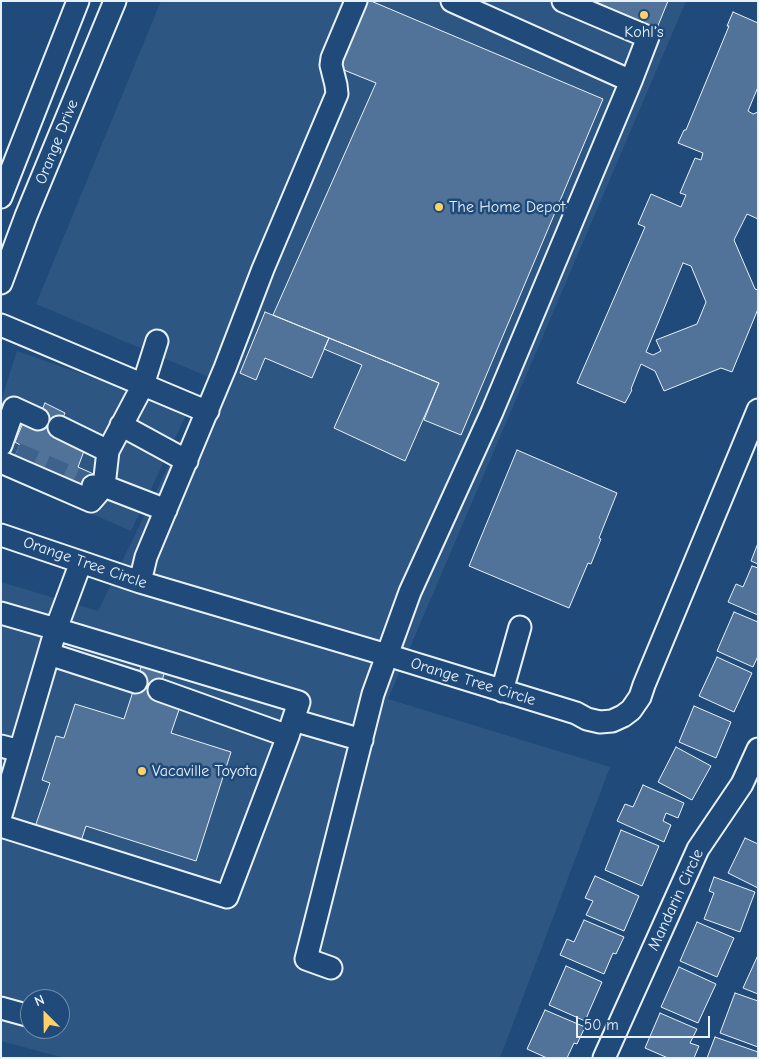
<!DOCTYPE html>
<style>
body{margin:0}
#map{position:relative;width:759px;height:1059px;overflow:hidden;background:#1f4a7a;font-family:"Comic Neue",sans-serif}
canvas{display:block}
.frame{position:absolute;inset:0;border:2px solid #e8f1f8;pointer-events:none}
.north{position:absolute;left:20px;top:989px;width:50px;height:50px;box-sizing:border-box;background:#1f4a7a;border:1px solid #6f8dac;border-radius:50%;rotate:337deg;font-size:14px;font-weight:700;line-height:20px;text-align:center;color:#e8f1f8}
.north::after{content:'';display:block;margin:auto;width:18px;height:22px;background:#ffd166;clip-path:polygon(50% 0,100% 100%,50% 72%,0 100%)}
.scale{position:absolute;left:576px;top:1016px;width:134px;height:22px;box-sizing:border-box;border:2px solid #e8f1f8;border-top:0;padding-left:6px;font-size:15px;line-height:18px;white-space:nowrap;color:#e8f1f8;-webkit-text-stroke:4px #1f4a7a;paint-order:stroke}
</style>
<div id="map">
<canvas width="759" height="1059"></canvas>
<div class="frame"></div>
<div class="north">N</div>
<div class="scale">50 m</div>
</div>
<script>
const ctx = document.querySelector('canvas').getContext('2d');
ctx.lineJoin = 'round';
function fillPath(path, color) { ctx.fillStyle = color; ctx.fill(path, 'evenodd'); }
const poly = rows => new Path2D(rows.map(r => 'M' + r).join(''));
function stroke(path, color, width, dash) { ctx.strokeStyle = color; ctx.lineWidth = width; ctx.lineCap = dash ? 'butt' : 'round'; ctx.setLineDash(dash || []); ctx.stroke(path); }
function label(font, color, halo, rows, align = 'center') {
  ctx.font = font + ' "Comic Neue",sans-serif'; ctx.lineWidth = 5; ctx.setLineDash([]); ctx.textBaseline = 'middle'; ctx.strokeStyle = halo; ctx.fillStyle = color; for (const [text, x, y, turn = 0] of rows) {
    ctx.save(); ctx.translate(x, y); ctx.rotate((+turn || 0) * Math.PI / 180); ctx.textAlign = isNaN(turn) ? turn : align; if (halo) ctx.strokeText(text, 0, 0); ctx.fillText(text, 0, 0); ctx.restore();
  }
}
const built = poly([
 [161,1,686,1,388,699,610,767,500,1058,64,1058,1,1041,1,582,98,611,211,378,36,304],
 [30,999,60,999,60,1029,30,1029],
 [17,351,188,411,131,531,1,474,1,401]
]);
const building = poly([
 [366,1,371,1,603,99,461,435,424,420,439,383,273,315,376,83,339,68,366,1],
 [593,1,668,1,657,28,593,1],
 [733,12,758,23,758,87,748,111,753,114,758,112,758,219,747,214,734,240,755,289,758,290,758,309,732,372,721,368,664,391,655,371,641,364,631,389,632,390,625,403,577,383,645,227,638,224,651,194,681,207,686,195,680,193,695,158,701,160,703,153,678,143,684,130,686,130,729,26,727,26,733,12],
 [683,263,691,266,706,302,697,324,656,340,661,351,653,355,646,352,683,263],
 [265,312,329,338,312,378,265,358,256,380,240,373,265,312],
 [329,338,439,383,405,461,334,428,362,365,324,349,329,338],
 [45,403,65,413,55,436,70,442,69,445,84,451,78,467,98,476,90,493,13,461,20,445,15,442,23,423,34,428,45,403],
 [517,450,617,493,599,538,601,539,591,564,588,563,569,608,469,566,517,450],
 [758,543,758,564,751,561,758,543],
 [752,566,758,568,758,615,728,602,736,584,743,587,752,566],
 [734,612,758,622,758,656,753,667,717,651,734,612],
 [717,657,752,673,734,712,699,696,717,657],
 [143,661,166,668,158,693,182,701,171,733,231,752,196,861,86,826,80,844,34,830,50,783,42,780,56,736,64,738,75,704,124,719,143,661],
 [694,706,731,722,716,758,679,742,694,706],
 [676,747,711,766,692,800,658,782,676,747],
 [643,785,684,803,678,818,666,813,663,821,671,825,664,842,617,821,625,804,633,807,643,785],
 [621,830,659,846,642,886,605,870,621,830],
 [745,838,758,844,758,888,728,873,745,838],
 [595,876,639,896,624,931,586,915,593,901,585,898,595,876],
 [714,877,755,892,740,932,704,919,714,893,709,891,714,877],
 [584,920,624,937,616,954,613,953,604,974,560,955,567,939,574,942,584,920],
 [697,922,734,938,717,977,680,961,697,922],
 [758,955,758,994,743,988,758,955],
 [566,966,602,982,585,1021,549,1005,566,966],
 [679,967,716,984,698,1023,661,1007,679,967],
 [735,993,758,1001,758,1047,720,1033,735,993],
 [545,1010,585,1027,577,1044,574,1043,567,1058,547,1058,527,1049,545,1010],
 [660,1013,697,1029,690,1043,699,1046,694,1058,668,1058,645,1048,660,1013],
 [715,1037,758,1052,758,1058,707,1058,715,1037]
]);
const minorTunnel = poly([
 [16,453,93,486]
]);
const minor = poly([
 [452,1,631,81],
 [1,197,78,1],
 [1,283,26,216,115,1],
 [1,325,196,407,208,411],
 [121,425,187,461],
 [59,427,108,451],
 [1,445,14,408,38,419],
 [1,462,91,501,104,486,108,451,143,385,157,341],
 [93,486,98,488,104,486,166,510],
 [1,535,140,582,387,655,576,713,587,719,600,722,612,721,623,716,631,710,640,697,644,685,758,410],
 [81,562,56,629,299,702,293,720,362,740],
 [140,582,146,557,225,368,263,269,337,94,336,85,331,65,332,58,356,1],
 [1,613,56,629,20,751],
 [49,654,136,682],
 [159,690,288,736],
 [502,691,520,627],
 [1,746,20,751,1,815],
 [1,826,227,897,288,736,293,720],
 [331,968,306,959,373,694,410,592,492,412,631,81,648,37,563,1],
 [1,1008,30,1016],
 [604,1058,698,849,742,784,758,749]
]);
const markers = [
 [644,15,5,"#ffd166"],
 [439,207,5,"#ffd166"],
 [142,771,5,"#ffd166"]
];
const poiNames = [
 ["Kohl's",644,32,"center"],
 ["The Home Depot",449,207],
 ["Vacaville Toyota",152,771]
];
const streetNames = [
 ["Orange Drive",57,142,-68],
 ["Orange Tree Circle",85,563,19],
 ["Orange Tree Circle",473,682,17],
 ["Mandarin Circle",676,900,-65]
];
fillPath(built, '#2e5683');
fillPath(building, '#517399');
stroke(building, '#e8f1f8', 1);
stroke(minorTunnel, '#3d638d', 21, [21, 11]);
stroke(minor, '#e8f1f8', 25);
stroke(minor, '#1f4a7a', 21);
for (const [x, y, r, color] of markers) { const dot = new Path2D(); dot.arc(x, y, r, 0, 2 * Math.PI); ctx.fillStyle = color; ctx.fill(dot); stroke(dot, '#1f4a7a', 2); }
label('16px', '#e8f1f8', '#1f4a7a', poiNames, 'left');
label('16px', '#e8f1f8', '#1f4a7a', streetNames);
</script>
